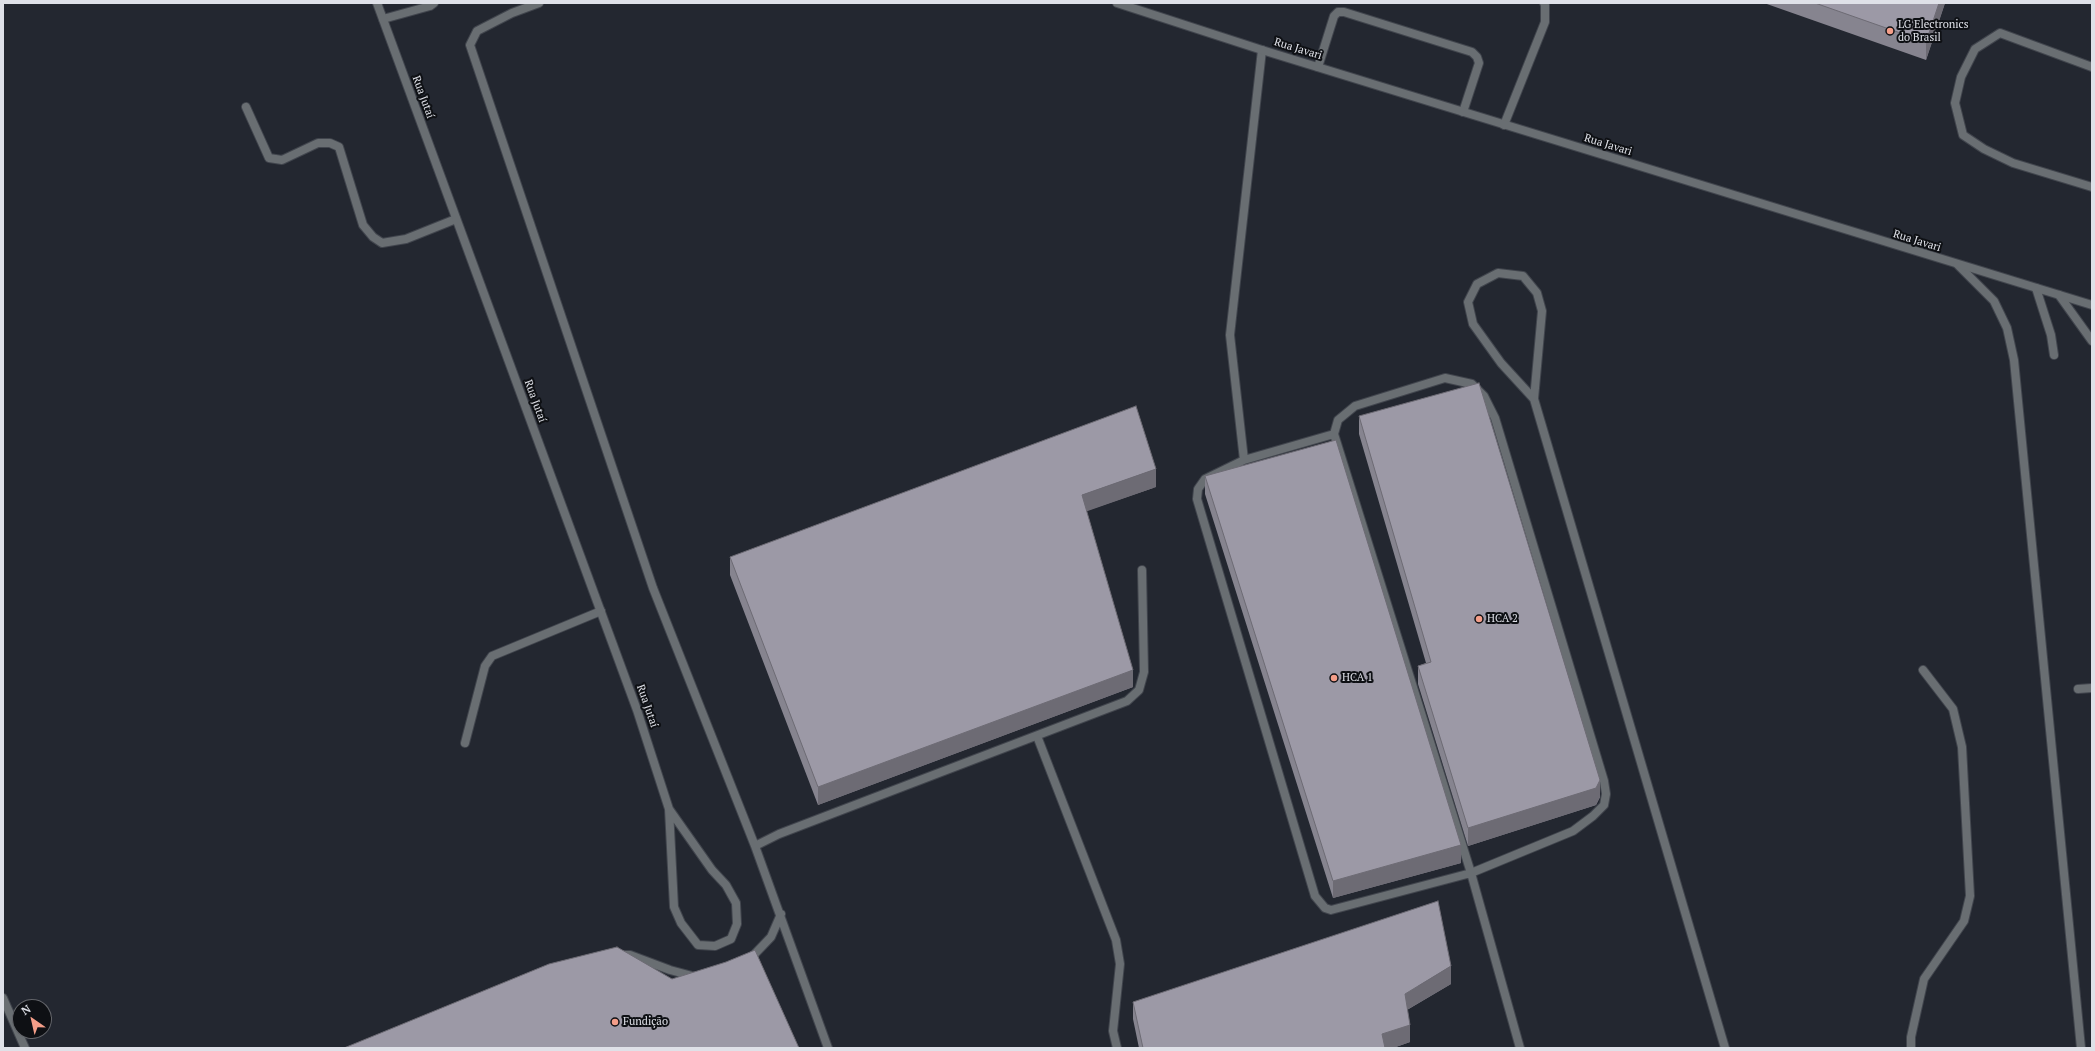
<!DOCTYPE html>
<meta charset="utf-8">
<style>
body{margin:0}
#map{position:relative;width:2095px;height:1051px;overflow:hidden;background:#232730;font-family:"PT Serif",serif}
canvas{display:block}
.frame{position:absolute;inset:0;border:4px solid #dfe1e8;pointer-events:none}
.north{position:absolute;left:12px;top:999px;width:40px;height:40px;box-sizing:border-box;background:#0e1014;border:1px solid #626469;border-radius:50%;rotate:326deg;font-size:11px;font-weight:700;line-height:16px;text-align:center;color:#dfe1e8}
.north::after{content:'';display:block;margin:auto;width:14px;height:18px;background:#f49e89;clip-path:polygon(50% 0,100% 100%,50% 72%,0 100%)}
</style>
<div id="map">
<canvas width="2095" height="1051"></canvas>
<div class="frame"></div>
<div class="north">N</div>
</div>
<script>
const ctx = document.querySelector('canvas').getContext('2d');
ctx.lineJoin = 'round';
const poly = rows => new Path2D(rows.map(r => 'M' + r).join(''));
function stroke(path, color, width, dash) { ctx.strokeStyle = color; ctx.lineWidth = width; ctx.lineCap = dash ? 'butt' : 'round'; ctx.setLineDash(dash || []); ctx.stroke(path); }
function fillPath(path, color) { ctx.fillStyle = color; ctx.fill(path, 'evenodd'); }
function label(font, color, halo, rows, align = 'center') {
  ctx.font = font + ' "PT Serif",serif'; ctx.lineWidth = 4; ctx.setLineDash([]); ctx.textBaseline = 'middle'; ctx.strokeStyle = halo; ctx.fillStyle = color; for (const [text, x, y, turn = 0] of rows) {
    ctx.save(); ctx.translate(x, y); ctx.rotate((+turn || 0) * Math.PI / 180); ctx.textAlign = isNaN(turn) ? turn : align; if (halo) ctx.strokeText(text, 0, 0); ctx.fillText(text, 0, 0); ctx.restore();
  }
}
const lane = poly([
 [539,3,512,13,477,31,470,45,653,588,755,846,828,1048],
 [383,19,430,6,434,3],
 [1262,50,1230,335,1244,460,1205,479,1198,489,1197,499,1315,896,1325,908,1331,910,1471,873,1573,831,1593,816,1604,805,1606,794,1604,781,1495,418,1484,396,1472,384,1445,378,1355,406,1338,420,1334,434],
 [1318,67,1334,16,1338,12,1344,12,1472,52,1477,57,1479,63,1463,112],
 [2092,67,2000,33,1975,49,1961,77,1955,103,1963,135,1984,149,2013,163,2092,187],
 [246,107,269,158,282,160,318,143,330,143,339,147,363,225,373,237,382,243,406,239,456,219],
 [1504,125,1545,22,1545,5,1544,3],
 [1958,265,1994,301,2007,328,2014,360,2081,1048],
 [2036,288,2051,335,2054,355],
 [2059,295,2092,341],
 [1534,399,1501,363,1473,324,1468,302,1477,284,1498,273,1523,276,1537,293,1542,311,1534,399,1725,1048],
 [1244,460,1334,434,1471,873,1520,1048],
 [2078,689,2092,688],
 [1037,736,1116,940,1120,964,1113,1031,1117,1048],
 [465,743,485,666,492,656,601,611],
 [755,846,779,834,1127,701,1139,690,1144,672,1142,570],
 [623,955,630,955,670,970,696,977],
 [749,960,771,937,781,914],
 [1911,1048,1911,1037,1924,979,1964,921,1970,896,1962,747,1953,709,1923,670]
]);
const street = poly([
 [377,3,637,710,669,809,712,870,726,885,736,903,737,924,731,939,715,946,698,945,681,923,674,907,669,809],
 [1117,3,1262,50,2092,305],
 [3,998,25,1048]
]);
const wall = poly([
 [1764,3,1945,3,1926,60],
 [1359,416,1600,797,1596,805,1468,846,1418,684,1418,666,1426,663,1359,434],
 [1205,476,1461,863,1333,898,1205,494],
 [1156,487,1086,511,1133,687,818,805,730,575,730,557],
 [1451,984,1407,1010,1410,1042,1393,1048,1139,1048,1133,1019,1133,1002]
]);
const shadedWall = poly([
 [1939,3,1945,3,1926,60,1926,42],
 [1156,469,1156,487,1082,513,1082,495],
 [1133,670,1133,687,818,805,818,787],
 [1600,780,1600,797,1596,805,1468,846,1468,828],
 [1461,845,1461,863,1333,898,1333,881],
 [1451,966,1451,984,1405,1011,1405,994],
 [1410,1025,1410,1042,1393,1048,1382,1048,1382,1034]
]);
const building = poly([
 [1815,3,1939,3,1926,42,1815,3],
 [1479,383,1600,780,1596,788,1468,828,1418,666,1431,662,1359,416,1479,383],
 [1136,406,1156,469,1082,495,1133,670,818,787,730,557,1136,406],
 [1336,440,1461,845,1333,881,1205,476,1336,440],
 [1438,901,1451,966,1405,994,1410,1025,1382,1034,1385,1048,1143,1048,1133,1002,1438,901],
 [617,947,672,979,726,962,755,950,799,1048,344,1048,549,964,617,947]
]);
const markers = [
 [1890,31,4,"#f49e89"],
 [1479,619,4,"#f49e89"],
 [1334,678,4,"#f49e89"],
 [615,1022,4,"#f49e89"]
];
const poiNames = [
 ["LG Electronics",1898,25],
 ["do Brasil",1898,38],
 ["HCA 2",1487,619],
 ["HCA 1",1342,678],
 ["Fundição",623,1022]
];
const streetNames = [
 ["Rua Javari",1298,49,17],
 ["Rua Jutaí",423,97,70],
 ["Rua Javari",1608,145,17],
 ["Rua Javari",1917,241,17],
 ["Rua Jutaí",535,401,70],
 ["Rua Jutaí",647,706,71]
];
stroke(lane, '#41454d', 10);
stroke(street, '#41454d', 10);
stroke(lane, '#696e72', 8);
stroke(street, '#696e72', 8);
fillPath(wall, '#86848f');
fillPath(shadedWall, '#6d6b74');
fillPath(building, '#9c99a6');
stroke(building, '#6d6b74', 1);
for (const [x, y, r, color] of markers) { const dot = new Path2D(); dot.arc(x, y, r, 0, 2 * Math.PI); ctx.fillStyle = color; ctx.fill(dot); stroke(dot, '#0e1014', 1.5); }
label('11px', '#dfe1e8', '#0e1014', poiNames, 'left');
label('11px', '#dfe1e8', '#0e1014', streetNames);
</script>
